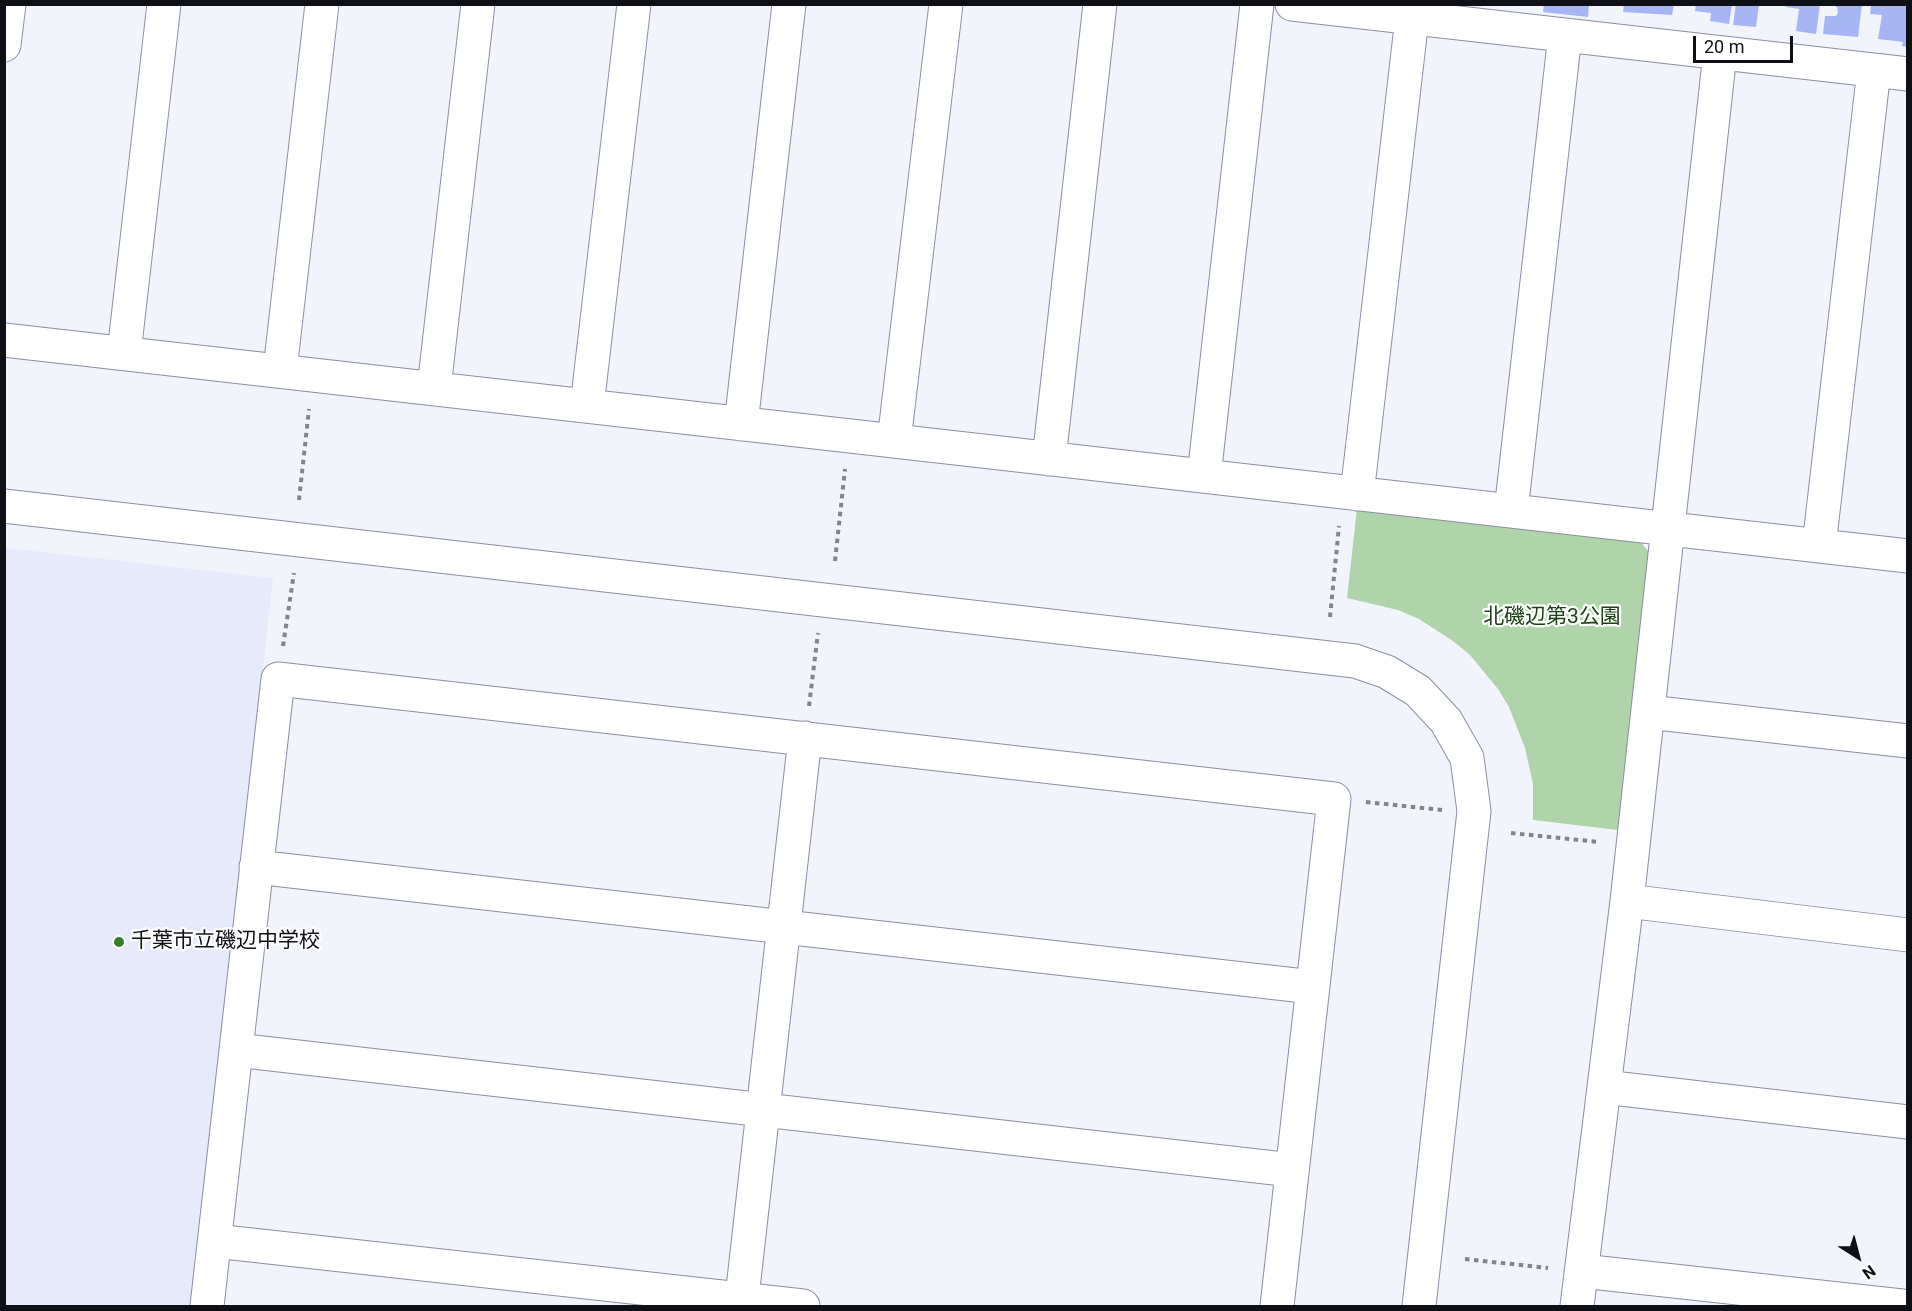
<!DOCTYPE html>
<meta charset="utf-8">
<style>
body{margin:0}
#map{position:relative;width:1912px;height:1311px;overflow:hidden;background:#f2f4fb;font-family:Roboto,sans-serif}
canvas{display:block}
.frame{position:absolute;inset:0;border:6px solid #0e1016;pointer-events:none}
.north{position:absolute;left:1828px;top:1227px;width:60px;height:60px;-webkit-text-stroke:4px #fff;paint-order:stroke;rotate:144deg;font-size:16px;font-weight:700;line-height:24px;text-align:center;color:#0e1016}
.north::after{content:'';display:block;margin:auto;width:21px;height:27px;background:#0e1016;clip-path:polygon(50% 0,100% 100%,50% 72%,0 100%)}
.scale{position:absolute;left:1693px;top:36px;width:100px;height:27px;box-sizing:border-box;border:3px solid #0e1016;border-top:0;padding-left:8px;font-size:18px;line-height:21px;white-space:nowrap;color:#0e1016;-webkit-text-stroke:4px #fff;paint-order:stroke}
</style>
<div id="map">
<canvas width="1912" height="1311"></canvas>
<div class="frame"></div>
<div class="north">N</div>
<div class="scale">20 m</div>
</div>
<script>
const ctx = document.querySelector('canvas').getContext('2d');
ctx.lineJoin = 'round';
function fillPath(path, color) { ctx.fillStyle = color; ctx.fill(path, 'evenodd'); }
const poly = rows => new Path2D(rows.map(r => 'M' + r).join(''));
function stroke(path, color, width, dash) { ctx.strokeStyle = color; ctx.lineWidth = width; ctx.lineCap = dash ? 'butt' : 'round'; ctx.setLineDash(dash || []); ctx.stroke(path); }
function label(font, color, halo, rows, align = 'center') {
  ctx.font = font + ' Roboto,"Noto Sans JP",sans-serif'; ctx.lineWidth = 4.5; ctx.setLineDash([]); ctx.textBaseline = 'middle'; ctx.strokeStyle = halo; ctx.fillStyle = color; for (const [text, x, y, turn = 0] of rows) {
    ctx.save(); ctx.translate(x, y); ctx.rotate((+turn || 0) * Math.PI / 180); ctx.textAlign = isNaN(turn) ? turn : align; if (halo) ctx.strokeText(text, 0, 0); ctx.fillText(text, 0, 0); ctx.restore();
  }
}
const built = poly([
 [5,548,273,578,192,1306,5,1306]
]);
const green = poly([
 [1357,508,1639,540,1649,552,1618,830,1533,820,1533,784,1525,748,1509,707,1498,689,1470,655,1453,641,1419,619,1398,610,1347,598]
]);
const building = poly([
 [1544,4,1589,4,1588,17,1543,12],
 [1624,4,1674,4,1672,15,1623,12],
 [1696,4,1732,4,1729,24,1710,21,1711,13,1695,11],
 [1736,4,1759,4,1756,27,1733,25],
 [1787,4,1820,4,1816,34,1796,31,1799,9,1786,7],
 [1831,4,1862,4,1858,37,1823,34,1825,16,1836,16,1838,13,1837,7],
 [1871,4,1908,4,1908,47,1902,46,1903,42,1878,39,1882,15,1870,14]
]);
const path = poly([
 [299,500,309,409],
 [835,561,845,469],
 [1330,617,1339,526],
 [283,646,294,573],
 [809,706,818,633],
 [1366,802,1442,810],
 [1511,833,1599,842],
 [1465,1259,1548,1268]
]);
const minor = poly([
 [1292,4,1908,74],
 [4,45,9,4],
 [4,340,1908,556],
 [124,353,164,4],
 [280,370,322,4],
 [434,388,478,4],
 [587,406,634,4],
 [741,424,789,4],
 [894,441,946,4],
 [1049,459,1100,4],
 [1204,476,1257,4],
 [1357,494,1412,18],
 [4,506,1355,661,1387,672,1418,691,1446,721,1467,758,1474,811,1419,1306],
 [1511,511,1565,35],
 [1819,546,1874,70],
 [1648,712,1908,741],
 [256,867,1313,987],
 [1627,901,1908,935],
 [236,1050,1292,1170],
 [1604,1087,1908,1122],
 [215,1241,803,1306],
 [1582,1271,1902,1306],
 [207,1306,278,679,1334,799,1277,1306],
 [741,1306,805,738],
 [1577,1306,1627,901,1720,53]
]);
const markers = [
 [119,942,6,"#368128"]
];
const parkNames = [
 ["北磯辺第3公園",1552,618]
];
const poiNames = [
 ["千葉市立磯辺中学校",131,942]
];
fillPath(built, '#e6eafa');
fillPath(green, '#afd4a9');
fillPath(building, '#a6b5f4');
stroke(minor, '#8a8ea0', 35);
stroke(path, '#82848a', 4, [4.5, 4.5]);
stroke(minor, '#fff', 33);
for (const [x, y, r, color] of markers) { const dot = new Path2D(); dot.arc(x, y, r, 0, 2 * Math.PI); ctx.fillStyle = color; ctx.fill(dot); stroke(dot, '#fff', 2); }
label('21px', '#1a4213', '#fff', parkNames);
label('21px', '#0e1016', '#fff', poiNames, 'left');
</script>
